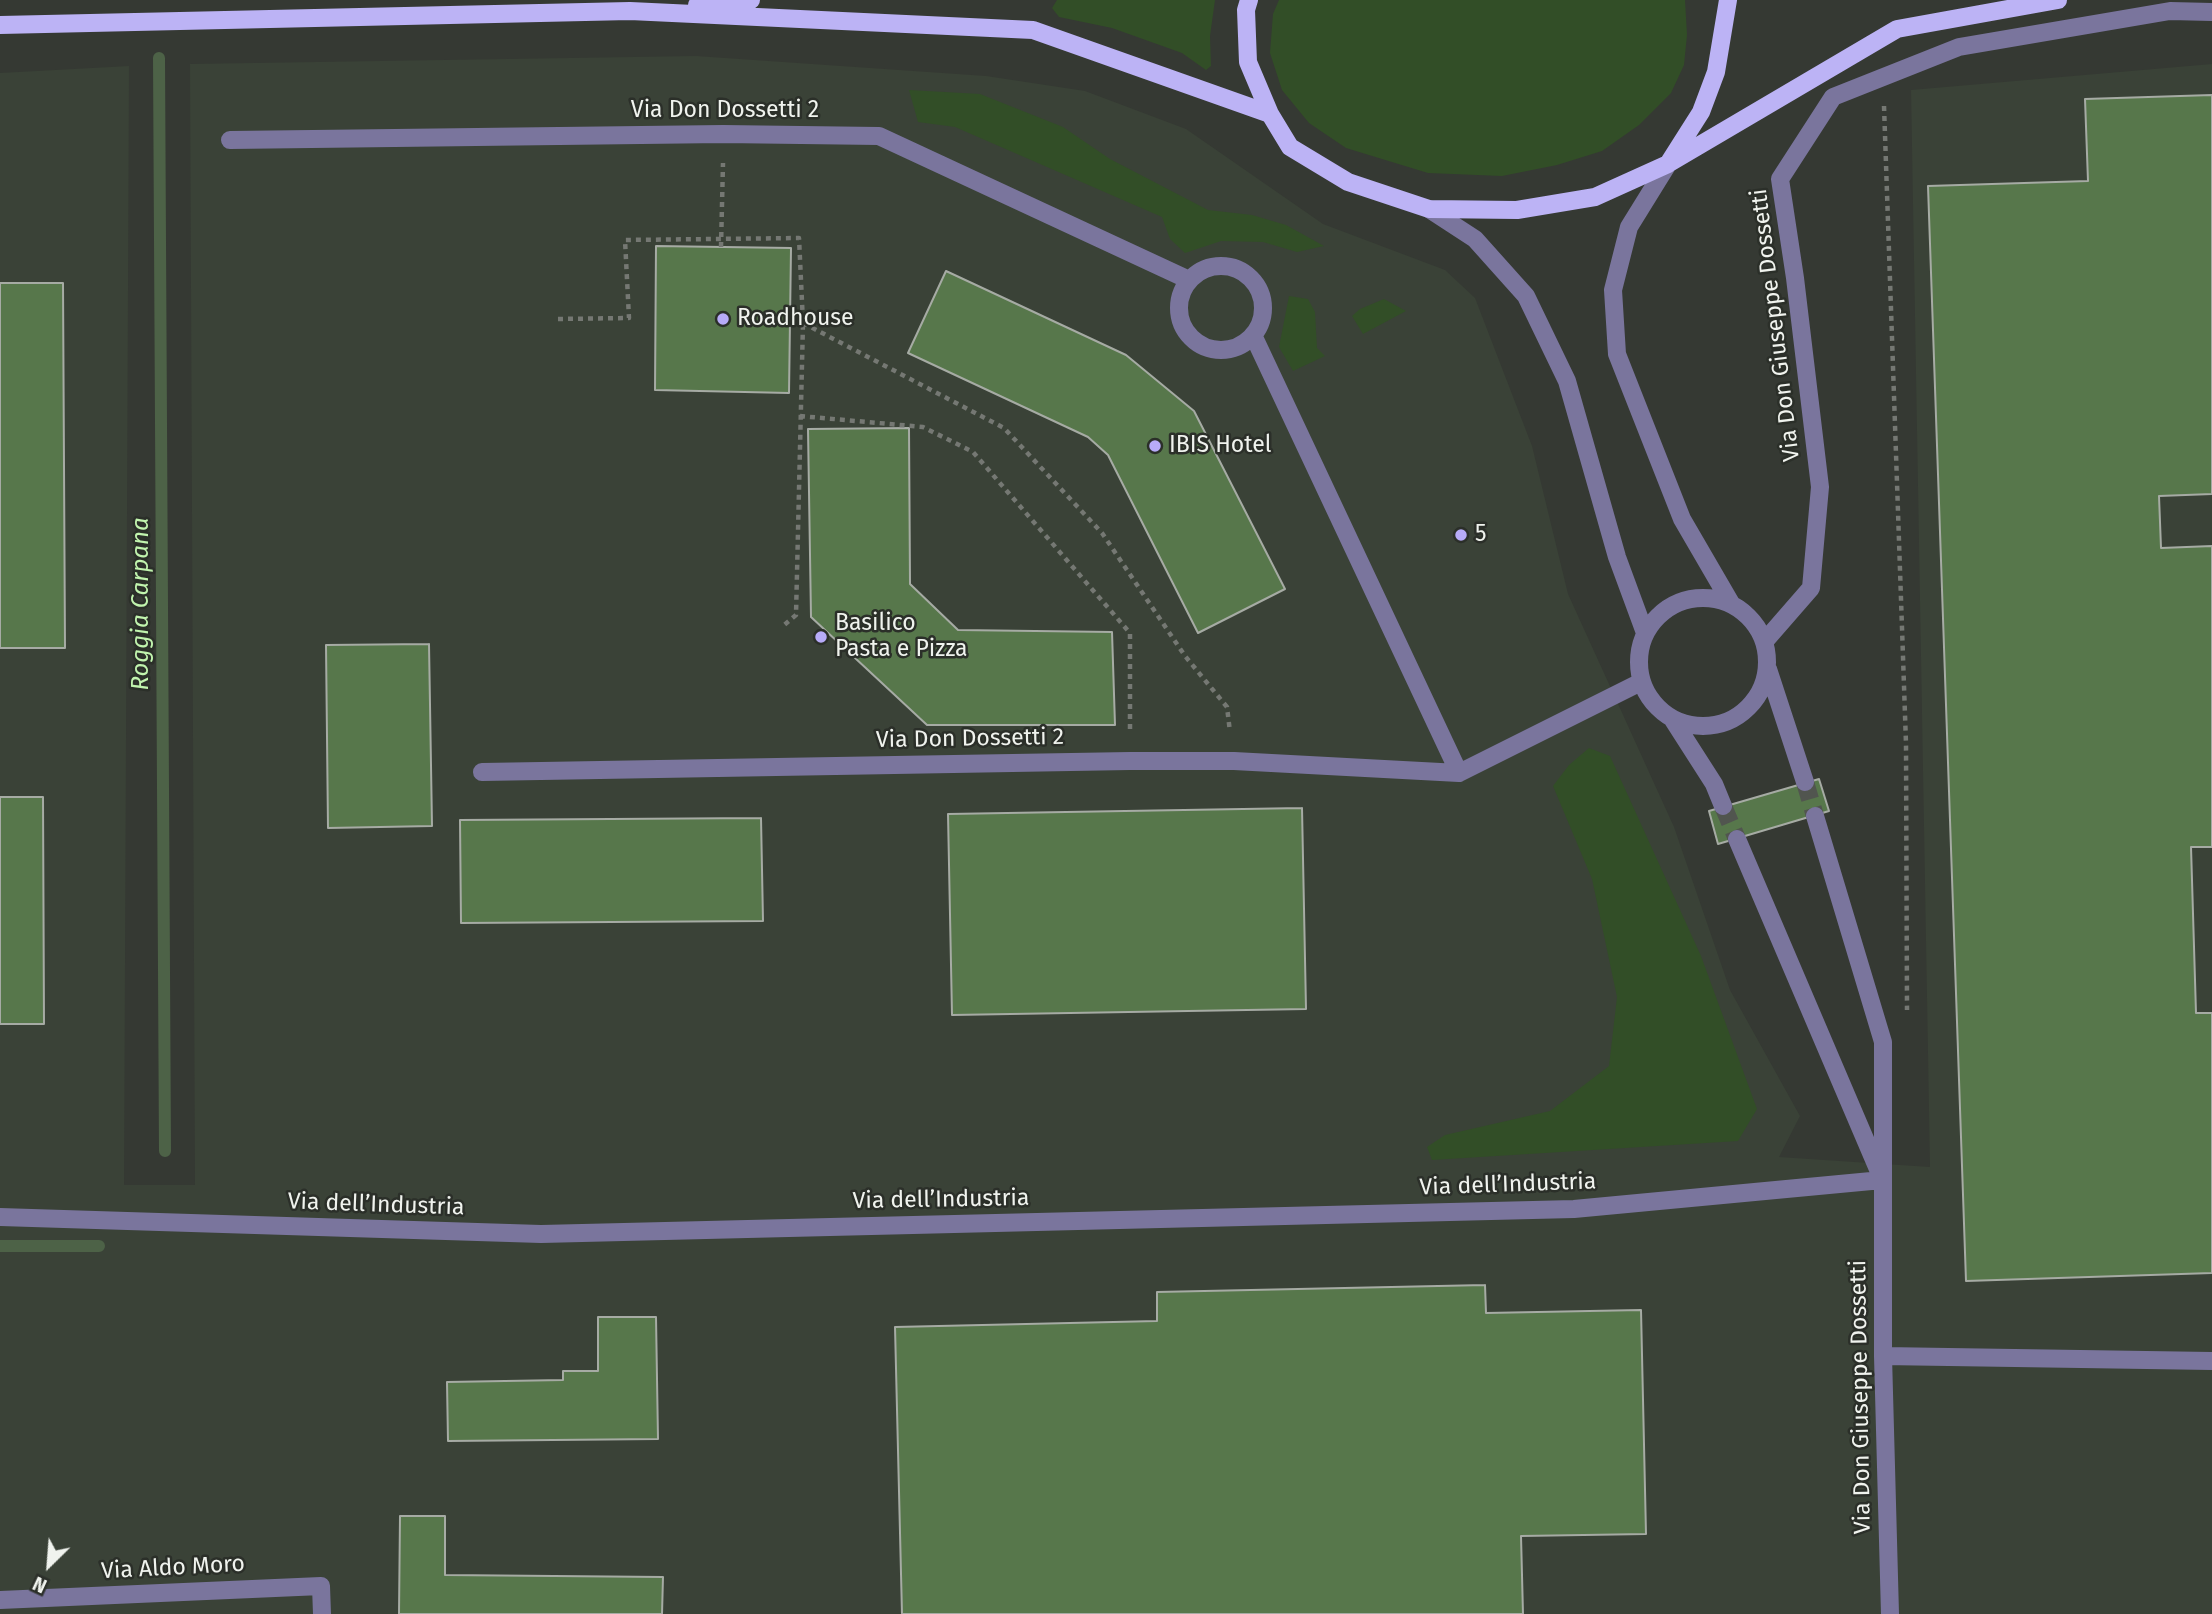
<!DOCTYPE html>
<meta charset="utf-8">
<style>
body{margin:0}
#map{position:relative;width:2212px;height:1614px;overflow:hidden;background:#353933;font-family:"Fira Sans",sans-serif}
canvas{display:block}
.north{position:absolute;left:14px;top:1530px;width:70px;height:70px;-webkit-text-stroke:5px #2b2f29;paint-order:stroke;rotate:205deg;font-size:19px;font-weight:700;line-height:28px;text-align:center;color:#f0f3ee}
.north::after{content:'';display:block;margin:auto;width:24px;height:32px;background:#f0f3ee;clip-path:polygon(50% 0,100% 100%,50% 72%,0 100%)}
</style>
<div id="map">
<canvas width="2212" height="1614"></canvas>
<div class="north">N</div>
</div>
<script>
const ctx = document.querySelector('canvas').getContext('2d');
ctx.lineJoin = 'round';
function fillPath(path, color) { ctx.fillStyle = color; ctx.fill(path, 'evenodd'); }
const poly = rows => new Path2D(rows.map(r => 'M' + r).join(''));
function stroke(path, color, width, dash) { ctx.strokeStyle = color; ctx.lineWidth = width; ctx.lineCap = dash ? 'butt' : 'round'; ctx.setLineDash(dash || []); ctx.stroke(path); }
function label(font, color, halo, rows, align = 'center') {
  ctx.font = font + ' "Fira Sans",sans-serif'; ctx.lineWidth = 5; ctx.setLineDash([]); ctx.textBaseline = 'middle'; ctx.strokeStyle = halo; ctx.fillStyle = color; for (const [text, x, y, turn = 0] of rows) {
    ctx.save(); ctx.translate(x, y); ctx.rotate((+turn || 0) * Math.PI / 180); ctx.textAlign = isNaN(turn) ? turn : align; if (halo) ctx.strokeText(text, 0, 0); ctx.fillText(text, 0, 0); ctx.restore();
  }
}
const built = poly([
 [696,56,986,76,1085,91,1186,129,1323,224,1445,270,1475,298,1532,446,1568,594,1674,827,1730,990,1800,1116,1779,1157,1930,1167,1911,90,2212,64,2212,1614,0,1614,0,73,129,66,124,1185,195,1185,190,64]
]);
const green = poly([
 [1057,0,1215,0,1210,36,1211,66,1206,70,1182,53,1112,28,1059,17,1052,8],
 [1279,0,1685,0,1687,35,1684,65,1671,93,1639,125,1602,151,1557,165,1502,176,1428,173,1346,148,1309,123,1282,90,1270,53,1273,14],
 [909,90,980,94,1063,127,1110,159,1208,210,1252,215,1286,225,1324,246,1297,252,1263,242,1221,241,1185,253,1170,239,1162,217,955,127,918,122],
 [1289,296,1308,299,1315,312,1317,348,1325,356,1293,371,1279,347],
 [1384,299,1406,311,1363,334,1352,316,1360,309],
 [1589,748,1610,756,1701,956,1757,1109,1738,1141,1432,1160,1427,1147,1445,1135,1550,1111,1609,1066,1617,997,1592,879,1553,786,1569,765]
]);
const stream = poly([
 [159,58,165,1151],
 [0,1246,99,1246]
]);
const building = poly([
 [2212,95,2212,494,2159,496,2161,548,2212,546,2212,847,2191,847,2196,1013,2212,1013,2212,1273,1966,1281,1928,186,2088,181,2085,99,2212,95],
 [656,246,791,248,789,393,655,390,656,246],
 [946,271,1126,355,1194,411,1285,589,1198,633,1108,455,1088,437,908,353,946,271],
 [0,283,63,283,65,648,0,648,0,283],
 [909,428,910,584,958,630,1112,632,1115,725,927,725,811,617,808,429,909,428],
 [429,644,432,826,328,828,326,645,429,644],
 [1819,779,1829,811,1718,844,1709,811,1819,779],
 [0,797,43,797,44,1024,0,1024,0,797],
 [1302,808,1306,1009,952,1015,948,814,1302,808],
 [761,818,763,921,461,923,460,820,761,818],
 [1485,1285,1486,1313,1641,1310,1646,1534,1521,1536,1523,1614,902,1614,895,1327,1157,1321,1157,1292,1485,1285],
 [598,1317,656,1317,658,1439,448,1441,447,1382,563,1380,563,1371,598,1371,598,1317],
 [400,1516,445,1516,445,1575,663,1577,662,1614,399,1614,400,1516]
]);
const minorTunnel = poly([
 [1805,782,1815,816],
 [1723,806,1737,839]
]);
const path = poly([
 [1884,106,1906,744,1907,1010],
 [721,247,723,163],
 [558,319,629,318,625,240,799,238,803,323,796,615,783,626],
 [803,323,1004,428,1102,533,1185,656,1227,707,1230,732],
 [800,416,923,427,973,452,1130,633,1130,731]
]);
const minor = poly([
 [230,140,723,134,879,136,1189,280],
 [1668,164,1629,227,1613,290,1617,354,1682,519,1732,605],
 [1429,209,1475,239,1526,296,1567,381,1617,557,1645,633],
 '1179 308a42 42 0 1 1 84 0a42 42 0 1 1-84 0Z',
 [1253,335,1459,773],
 '1639 662a64 64 0 1 1 128 0a64 64 0 1 1-128 0Z',
 [1764,642,1811,588,1820,487,1795,278,1780,179,1833,97,1959,47,2170,11,2212,12],
 [1768,669,1805,782],
 [1673,720,1714,784,1723,806],
 [482,772,1130,761,1234,761,1459,773,1641,682],
 [1815,816,1883,1042,1883,1356,1890,1614],
 [1737,839,1880,1174],
 [0,1217,541,1234,1574,1209,1882,1180],
 [1883,1356,2212,1361],
 [0,1600,321,1586,322,1614]
]);
const major = poly([
 [1249,0,1246,10,1248,62,1270,114,1290,147,1348,182,1429,209,1517,210,1595,197,1668,164,1701,112,1716,72,1728,0],
 [697,5,751,0],
 [0,25,630,11,1033,30,1270,114],
 [1671,162,1897,29,2058,0]
]);
const markers = [
 [723,319,7,"#b7abf8"],
 [1155,446,7,"#b7abf8"],
 [1461,535,7,"#b7abf8"],
 [821,637,7,"#b7abf8"]
];
const streetNames = [
 ["Via Don Dossetti 2",725,111],
 ["Via Don Giuseppe Dossetti",1776,325,-97],
 ["Via Don Dossetti 2",970,739,-1],
 ["Via dell’Industria",1508,1185,-2],
 ["Via dell’Industria",941,1200,-1],
 ["Via dell’Industria",376,1205,2],
 ["Via Don Giuseppe Dossetti",1861,1397,-91],
 ["Via Aldo Moro",173,1568,-3]
];
const poiNames = [
 ["Roadhouse",737,319],
 ["IBIS Hotel",1169,446],
 ["5",1475,535],
 ["Basilico",835,624],
 ["Pasta e Pizza",835,650]
];
const waterNames = [
 ["Roggia Carpana",141,604,-90]
];
fillPath(built, '#3a4237');
fillPath(green, '#324e27');
stroke(stream, '#4d6247', 12);
fillPath(building, '#57774b');
stroke(building, '#a6aba4', 2);
stroke(minorTunnel, '#51554f', 18, [18, 9]);
stroke(path, '#757873', 4.5, [5, 5]);
stroke(minor, '#7a759d', 18);
stroke(major, '#bcb3f5', 18);
for (const [x, y, r, color] of markers) { const dot = new Path2D(); dot.arc(x, y, r, 0, 2 * Math.PI); ctx.fillStyle = color; ctx.fill(dot); stroke(dot, '#2b2f29', 2.5); }
label('23px', '#f0f3ee', '#2b2f29', streetNames);
label('23px', '#f0f3ee', '#2b2f29', poiNames, 'left');
label('italic 24px', '#c1f4ae', '#2b2f29', waterNames);
</script>
